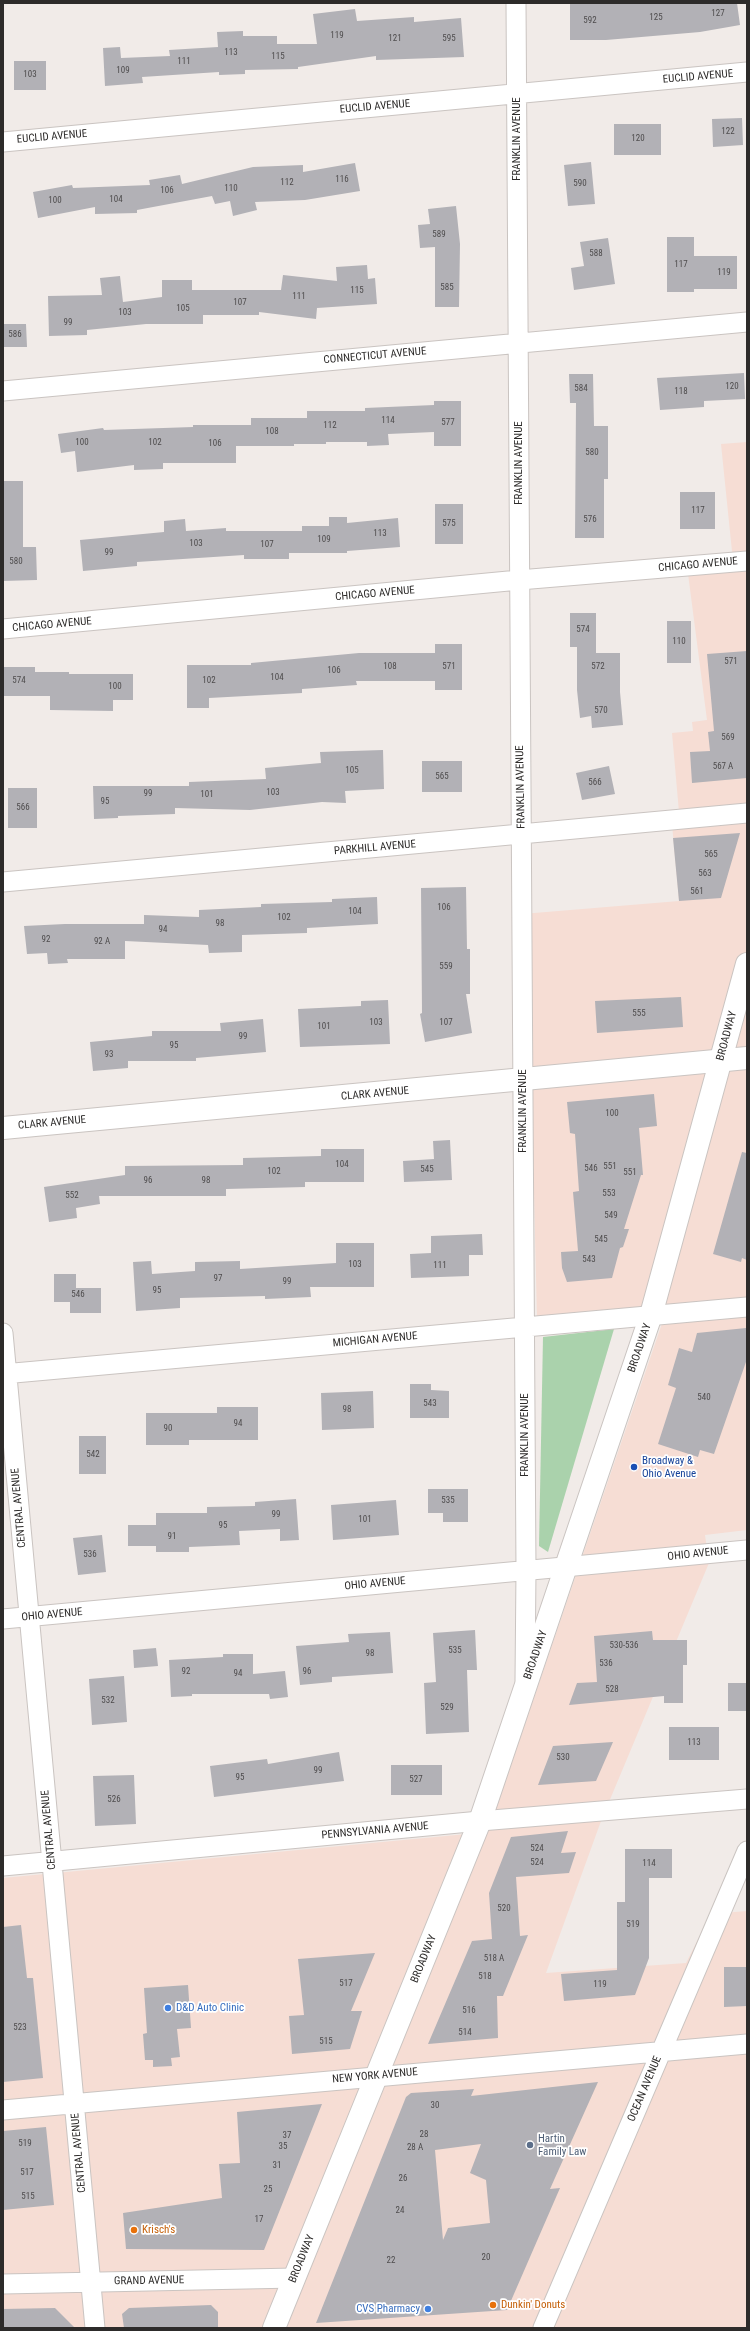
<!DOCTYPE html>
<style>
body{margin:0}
#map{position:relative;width:750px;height:2331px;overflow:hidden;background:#f1ebe8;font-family:"Roboto Condensed",sans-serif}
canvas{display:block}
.frame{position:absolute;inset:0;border:4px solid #2d2b2a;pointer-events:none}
</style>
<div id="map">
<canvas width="750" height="2331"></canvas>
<div class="frame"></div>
</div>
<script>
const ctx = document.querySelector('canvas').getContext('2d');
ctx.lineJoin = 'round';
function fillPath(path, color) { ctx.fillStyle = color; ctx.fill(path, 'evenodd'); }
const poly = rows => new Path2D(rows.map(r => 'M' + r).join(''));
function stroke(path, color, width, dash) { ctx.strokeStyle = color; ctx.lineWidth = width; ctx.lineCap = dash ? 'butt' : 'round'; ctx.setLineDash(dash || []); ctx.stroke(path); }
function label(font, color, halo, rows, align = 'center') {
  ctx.font = font + ' "Roboto Condensed",sans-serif'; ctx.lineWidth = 3.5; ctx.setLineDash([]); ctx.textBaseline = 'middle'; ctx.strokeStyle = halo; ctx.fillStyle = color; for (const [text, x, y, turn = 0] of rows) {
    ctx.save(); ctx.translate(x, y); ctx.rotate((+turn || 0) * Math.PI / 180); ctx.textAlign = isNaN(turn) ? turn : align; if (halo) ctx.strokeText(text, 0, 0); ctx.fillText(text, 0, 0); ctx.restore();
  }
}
const commercial = poly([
 [747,442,747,1530,705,1535,709,1563,601,1821,546,1973,686,1963,711,1914,747,1911,747,2328,3,2328,3,1878,488,1832,668,1306,537,1317,531,1071,522,914,679,901,671,813,679,812,672,733,693,731,692,722,707,720,687,566,733,561,721,444]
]);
const green = poly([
 [614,1329,548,1552,539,1546,543,1337]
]);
const building = poly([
 [570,3,737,3,740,25,700,32,606,40,570,40],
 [355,9,357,21,414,17,414,22,461,18,464,57,376,60,376,56,298,67,298,69,245,70,245,74,219,75,219,72,142,77,143,83,105,86,103,48,120,47,121,58,170,56,169,50,218,47,217,32,243,31,243,36,277,36,277,44,317,44,313,14],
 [14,61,46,61,46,90,14,90],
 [742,118,743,145,713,147,712,119],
 [614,124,661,124,661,155,614,155],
 [591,162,595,204,568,206,564,165],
 [355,163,360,191,305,200,255,202,257,210,233,216,230,201,215,204,212,196,137,210,137,213,95,214,95,207,38,218,33,192,72,185,73,188,150,185,149,180,180,175,182,184,253,167,303,165,303,172],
 [456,206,460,244,459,307,435,307,435,247,420,248,418,225,430,224,428,209],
 [667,237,694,237,694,256,737,256,737,289,694,289,694,292,667,292],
 [608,238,615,284,574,290,571,268,584,266,580,242],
 [367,265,368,279,375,278,377,304,317,308,316,319,259,312,259,315,203,315,203,324,146,324,87,330,87,335,49,336,48,296,102,295,100,278,120,276,123,302,162,297,162,280,192,280,192,290,281,290,283,275,337,281,336,267],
 [3,324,26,324,27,347,3,347],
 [744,373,745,399,704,401,704,407,660,410,657,378],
 [569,374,593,374,594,426,608,426,608,479,604,479,604,538,575,538,576,403,570,403],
 [434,401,461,401,461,446,434,446,434,432,388,434,389,445,367,446,367,442,326,442,326,444,294,444,294,446,236,446,236,463,163,463,163,469,134,470,134,465,77,472,75,451,61,453,58,434,103,428,104,430,193,427,193,425,251,425,251,418,307,418,307,411,365,411,365,408,434,405],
 [3,481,23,481,23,547,36,547,37,580,3,581],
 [680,492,715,492,715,529,680,529],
 [435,504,463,504,463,544,435,544],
 [329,517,347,517,347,523,398,518,400,547,347,551,347,553,289,553,289,559,244,559,244,555,137,562,137,566,83,571,80,540,164,532,164,521,185,519,186,531,226,528,226,531,302,531,302,526,329,526],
 [570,613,596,613,596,653,620,653,620,692,623,725,592,728,591,716,580,718,577,690,577,647,570,647],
 [667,621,691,621,691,663,667,663],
 [435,644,462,644,462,690,435,690,435,681,356,681,357,685,302,689,302,693,209,698,209,708,187,708,187,665,251,665,251,663,359,653,435,653],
 [747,651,747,778,692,783,690,752,710,751,708,732,714,731,707,654],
 [3,667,35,667,35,672,69,672,69,674,133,674,133,700,113,700,113,711,50,710,50,696,3,696],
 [383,750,384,789,345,791,346,803,322,802,250,810,175,808,175,814,118,816,118,818,94,819,93,786,189,786,189,782,266,779,265,768,321,763,320,752],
 [422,761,462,761,462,792,422,792],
 [609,766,615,794,582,800,576,773],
 [8,788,37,788,37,828,8,828],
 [740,833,721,898,679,901,673,838],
 [466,887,467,949,470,949,470,994,466,994,472,1033,425,1042,420,1014,422,1013,421,888],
 [377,897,378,924,307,928,307,933,242,935,242,952,209,953,208,945,125,941,125,959,67,959,68,963,48,964,47,953,27,954,24,926,65,924,144,924,144,915,199,917,199,910,261,907,261,904,332,902,332,899],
 [681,997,683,1027,597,1033,595,1001],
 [388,1000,390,1044,300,1047,298,1009,361,1006,361,1001],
 [263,1019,266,1052,196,1058,196,1061,128,1061,128,1068,93,1071,90,1042,152,1036,152,1031,221,1031,220,1023],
 [654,1094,657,1126,639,1128,643,1175,641,1175,624,1229,629,1229,623,1247,620,1248,612,1278,567,1282,562,1268,561,1252,578,1251,573,1192,579,1191,575,1134,570,1133,567,1102],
 [450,1140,452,1180,404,1182,403,1161,434,1159,433,1141],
 [321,1149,364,1149,364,1182,305,1182,305,1187,226,1189,226,1196,99,1196,100,1204,76,1208,77,1218,49,1222,44,1187,125,1175,125,1166,243,1165,243,1158,321,1156],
 [742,1152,747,1153,747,1260,742,1258,741,1262,713,1254],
 [482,1234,483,1255,469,1255,469,1276,411,1278,410,1254,431,1253,431,1236],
 [336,1243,374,1243,374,1287,310,1287,311,1297,265,1299,265,1296,180,1298,180,1308,136,1311,133,1262,151,1261,152,1274,195,1271,195,1262,240,1261,240,1269,336,1263],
 [54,1274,76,1274,76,1288,101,1288,101,1313,70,1313,70,1302,54,1302],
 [746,1328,747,1359,714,1454,700,1450,698,1457,658,1444,676,1388,668,1385,679,1348,692,1352,697,1333],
 [410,1384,431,1384,431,1390,449,1391,449,1418,410,1418],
 [373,1391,374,1428,322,1430,321,1393],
 [217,1407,258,1407,258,1440,189,1440,189,1445,146,1445,146,1413,217,1413],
 [79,1436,106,1436,106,1474,79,1474],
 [428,1489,468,1489,468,1522,443,1522,443,1513,428,1513],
 [296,1499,299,1540,280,1541,280,1529,239,1531,240,1545,189,1547,189,1552,156,1552,156,1546,128,1546,128,1525,156,1525,156,1513,207,1513,207,1507,255,1506,255,1502],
 [396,1500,399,1535,333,1540,331,1505],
 [102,1535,106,1572,78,1575,73,1538],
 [475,1630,477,1670,467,1670,469,1732,426,1734,424,1683,436,1682,433,1633],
 [652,1631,653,1640,687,1640,687,1665,683,1665,683,1703,664,1703,664,1696,569,1705,577,1683,597,1682,594,1636],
 [390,1632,393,1673,332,1677,332,1682,300,1685,296,1646,349,1642,348,1634],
 [156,1648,158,1666,134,1668,133,1650],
 [223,1654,253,1654,253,1674,285,1671,288,1697,270,1699,269,1694,192,1694,192,1696,171,1697,169,1660,223,1657],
 [124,1676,127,1722,92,1725,89,1679],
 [728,1683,747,1683,747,1711,728,1711],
 [669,1727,719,1727,719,1760,669,1760],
 [613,1742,596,1781,538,1785,553,1746],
 [339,1752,344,1781,214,1797,210,1766,267,1759,268,1764],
 [391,1765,442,1765,442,1795,391,1795],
 [134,1775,136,1824,95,1826,93,1776],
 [568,1831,561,1853,576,1852,569,1873,516,1877,520,1936,528,1935,503,1996,497,1996,498,2038,428,2044,472,1941,492,1939,489,1893,511,1837],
 [625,1849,672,1849,672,1878,649,1878,649,1958,635,1995,564,2001,561,1974,617,1970,617,1902,625,1902],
 [21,1925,27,1978,33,1978,43,2078,3,2082,3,1927],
 [375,1953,351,2011,362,2011,350,2049,292,2054,289,2016,304,2015,298,1959],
 [724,1967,747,1967,747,2006,724,2007],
 [188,1985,191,2028,177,2029,180,2057,171,2058,172,2066,153,2067,153,2060,145,2060,143,2034,147,2033,144,1988],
 [598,2082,550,2189,560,2188,507,2310,316,2323,406,2097,411,2093,474,2089,471,2096],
 [481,2144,470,2173,486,2180,490,2223,448,2228,443,2240,435,2150],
 [322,2104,264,2250,126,2249,123,2213,222,2198,219,2164,240,2163,237,2112],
 [46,2127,54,2205,3,2210,3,2131],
 [211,2305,218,2312,218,2328,124,2328,122,2314,129,2308],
 [55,2308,75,2328,3,2328,3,2309]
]);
const minor = poly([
 [516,3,526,1570,525,1680],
 [3,142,747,72],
 [3,391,747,322],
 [3,629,519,580,747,561],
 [3,882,747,813],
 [3,1333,95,2328],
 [3,1374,747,1307],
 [3,1619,747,1550],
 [3,1866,480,1821,747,1799],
 [3,2110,747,2044],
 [3,2284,295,2278],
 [543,2328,747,1851]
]);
const tertiary = poly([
 [3,1128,747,1058]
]);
const secondary = poly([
 [274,2328,480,1821,651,1315,747,964]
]);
const markers = [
 [634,1467,4,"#1a4fb4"],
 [168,2008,4,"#3f7fe0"],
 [530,2145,4,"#5c6f8a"],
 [134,2230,4,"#e8710a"],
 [493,2305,4,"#e8710a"],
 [428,2309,4,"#3f7fe0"]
];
const numberNames = [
 ["127",718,14],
 ["125",656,18],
 ["592",590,21],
 ["119",337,36],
 ["121",395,39],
 ["595",449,39],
 ["113",231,53],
 ["115",278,57],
 ["111",184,62],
 ["109",123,71],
 ["103",30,75],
 ["122",728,132],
 ["120",638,139],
 ["116",342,180],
 ["112",287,183],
 ["590",580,184],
 ["110",231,189],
 ["106",167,191],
 ["104",116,200],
 ["100",55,201],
 ["589",439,235],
 ["588",596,254],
 ["117",681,265],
 ["119",724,273],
 ["585",447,288],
 ["115",357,291],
 ["111",299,297],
 ["107",240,303],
 ["105",183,309],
 ["103",125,313],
 ["99",68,323],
 ["586",15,335],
 ["120",732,387],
 ["584",581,389],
 ["118",681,392],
 ["114",388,421],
 ["577",448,423],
 ["112",330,426],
 ["108",272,432],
 ["100",82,443],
 ["102",155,443],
 ["106",215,444],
 ["580",592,453],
 ["117",698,511],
 ["576",590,520],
 ["575",449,524],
 ["113",380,534],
 ["109",324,540],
 ["103",196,544],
 ["107",267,545],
 ["99",109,553],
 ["580",16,562],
 ["574",583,630],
 ["110",679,642],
 ["571",731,662],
 ["108",390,667],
 ["571",449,667],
 ["572",598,667],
 ["106",334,671],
 ["104",277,678],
 ["574",19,681],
 ["102",209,681],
 ["100",115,687],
 ["570",601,711],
 ["569",728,738],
 ["567 A",723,767],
 ["105",352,771],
 ["565",442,777],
 ["566",595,783],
 ["103",273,793],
 ["99",148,794],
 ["101",207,795],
 ["95",105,802],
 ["566",23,808],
 ["565",711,855],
 ["563",705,874],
 ["561",697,892],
 ["106",444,908],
 ["104",355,912],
 ["102",284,918],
 ["98",220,924],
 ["94",163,930],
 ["92",46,940],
 ["92 A",102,942],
 ["559",446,967],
 ["555",639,1014],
 ["103",376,1023],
 ["107",446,1023],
 ["101",324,1027],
 ["99",243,1037],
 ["95",174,1046],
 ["93",109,1055],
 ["100",612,1114],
 ["104",342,1165],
 ["551",610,1167],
 ["546",591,1169],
 ["545",427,1170],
 ["102",274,1172],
 ["551",630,1173],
 ["96",148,1181],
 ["98",206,1181],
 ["553",609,1194],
 ["552",72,1196],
 ["549",611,1216],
 ["545",601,1240],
 ["543",589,1260],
 ["103",355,1265],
 ["111",440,1266],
 ["97",218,1279],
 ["99",287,1282],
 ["95",157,1291],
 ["546",78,1295],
 ["540",704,1398],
 ["543",430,1404],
 ["98",347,1410],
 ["94",238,1424],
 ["90",168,1429],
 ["542",93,1455],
 ["535",448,1501],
 ["99",276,1515],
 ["101",365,1520],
 ["95",223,1526],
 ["91",172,1537],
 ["536",90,1555],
 ["530-536",624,1646],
 ["535",455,1651],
 ["98",370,1654],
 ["536",606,1664],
 ["92",186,1672],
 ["96",307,1672],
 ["94",238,1674],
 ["528",612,1690],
 ["532",108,1701],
 ["529",447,1708],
 ["113",694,1743],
 ["530",563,1758],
 ["99",318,1771],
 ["95",240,1778],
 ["527",416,1780],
 ["526",114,1800],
 ["524",537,1849],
 ["524",537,1863],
 ["114",649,1864],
 ["520",504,1909],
 ["519",633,1925],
 ["518 A",494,1959],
 ["518",485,1977],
 ["517",346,1984],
 ["119",600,1985],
 ["516",469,2011],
 ["523",20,2028],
 ["514",465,2033],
 ["515",326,2042],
 ["30",435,2106],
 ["28",424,2135],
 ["37",287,2136],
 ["519",25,2144],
 ["35",283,2147],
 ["28 A",415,2148],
 ["31",277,2166],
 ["517",27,2173],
 ["26",403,2179],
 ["25",268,2190],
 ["515",28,2197],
 ["24",400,2211],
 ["17",259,2220],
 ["20",486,2258],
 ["22",391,2261]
];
const streetNames = [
 ["EUCLID AVENUE",698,77,-5],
 ["EUCLID AVENUE",375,107,-5],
 ["EUCLID AVENUE",52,137,-5],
 ["FRANKLIN AVENUE",517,139,-90],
 ["CONNECTICUT AVENUE",375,356,-5],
 ["FRANKLIN AVENUE",519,463,-90],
 ["CHICAGO AVENUE",698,565,-5],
 ["CHICAGO AVENUE",375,594,-5],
 ["CHICAGO AVENUE",52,625,-5],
 ["FRANKLIN AVENUE",521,787,-91],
 ["PARKHILL AVENUE",375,848,-5],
 ["BROADWAY",727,1036,-75],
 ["CLARK AVENUE",375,1094,-5],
 ["FRANKLIN AVENUE",523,1111,-90],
 ["CLARK AVENUE",52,1123,-5],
 ["MICHIGAN AVENUE",375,1340,-5],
 ["BROADWAY",640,1348,-71],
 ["FRANKLIN AVENUE",525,1435,-90],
 ["CENTRAL AVENUE",19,1508,-95],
 ["OHIO AVENUE",698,1554,-6],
 ["OHIO AVENUE",375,1584,-5],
 ["OHIO AVENUE",52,1615,-5],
 ["BROADWAY",536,1655,-71],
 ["CENTRAL AVENUE",49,1830,-95],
 ["PENNSYLVANIA AVENUE",375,1831,-5],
 ["BROADWAY",424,1959,-68],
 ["NEW YORK AVENUE",375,2076,-5],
 ["OCEAN AVENUE",645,2089,-67],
 ["CENTRAL AVENUE",79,2153,-95],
 ["BROADWAY",302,2259,-68],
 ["GRAND AVENUE",149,2281,-1]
];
const transitNames = [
 ["Broadway &",642,1461],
 ["Ohio Avenue",642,1474]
];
const shopNames = [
 ["D&D Auto Clinic",176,2008],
 ["CVS Pharmacy",420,2309,"right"]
];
const serviceNames = [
 ["Hartin",538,2139],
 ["Family Law",538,2152]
];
const foodNames = [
 ["Krisch's",142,2230],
 ["Dunkin' Donuts",501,2305]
];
fillPath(commercial, '#f6ddd4');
fillPath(green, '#aad2ac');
fillPath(building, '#b2b1b6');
stroke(minor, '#cac4c1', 21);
stroke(tertiary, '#cac4c1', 24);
stroke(secondary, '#cac4c1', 24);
stroke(minor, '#fff', 19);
stroke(tertiary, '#fff', 22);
stroke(secondary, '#fff', 22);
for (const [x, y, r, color] of markers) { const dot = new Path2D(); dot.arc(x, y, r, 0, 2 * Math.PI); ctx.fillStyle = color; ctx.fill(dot); stroke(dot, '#fff', 1.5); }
label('9px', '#4e4c4d', null, numberNames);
label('11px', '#2d2b2a', '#fff', streetNames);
label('11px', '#164399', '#fff', transitNames, 'left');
label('11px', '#366cbe', '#fff', shopNames, 'left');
label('11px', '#4e5e75', '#fff', serviceNames, 'left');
label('11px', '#c56008', '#fff', foodNames, 'left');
</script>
